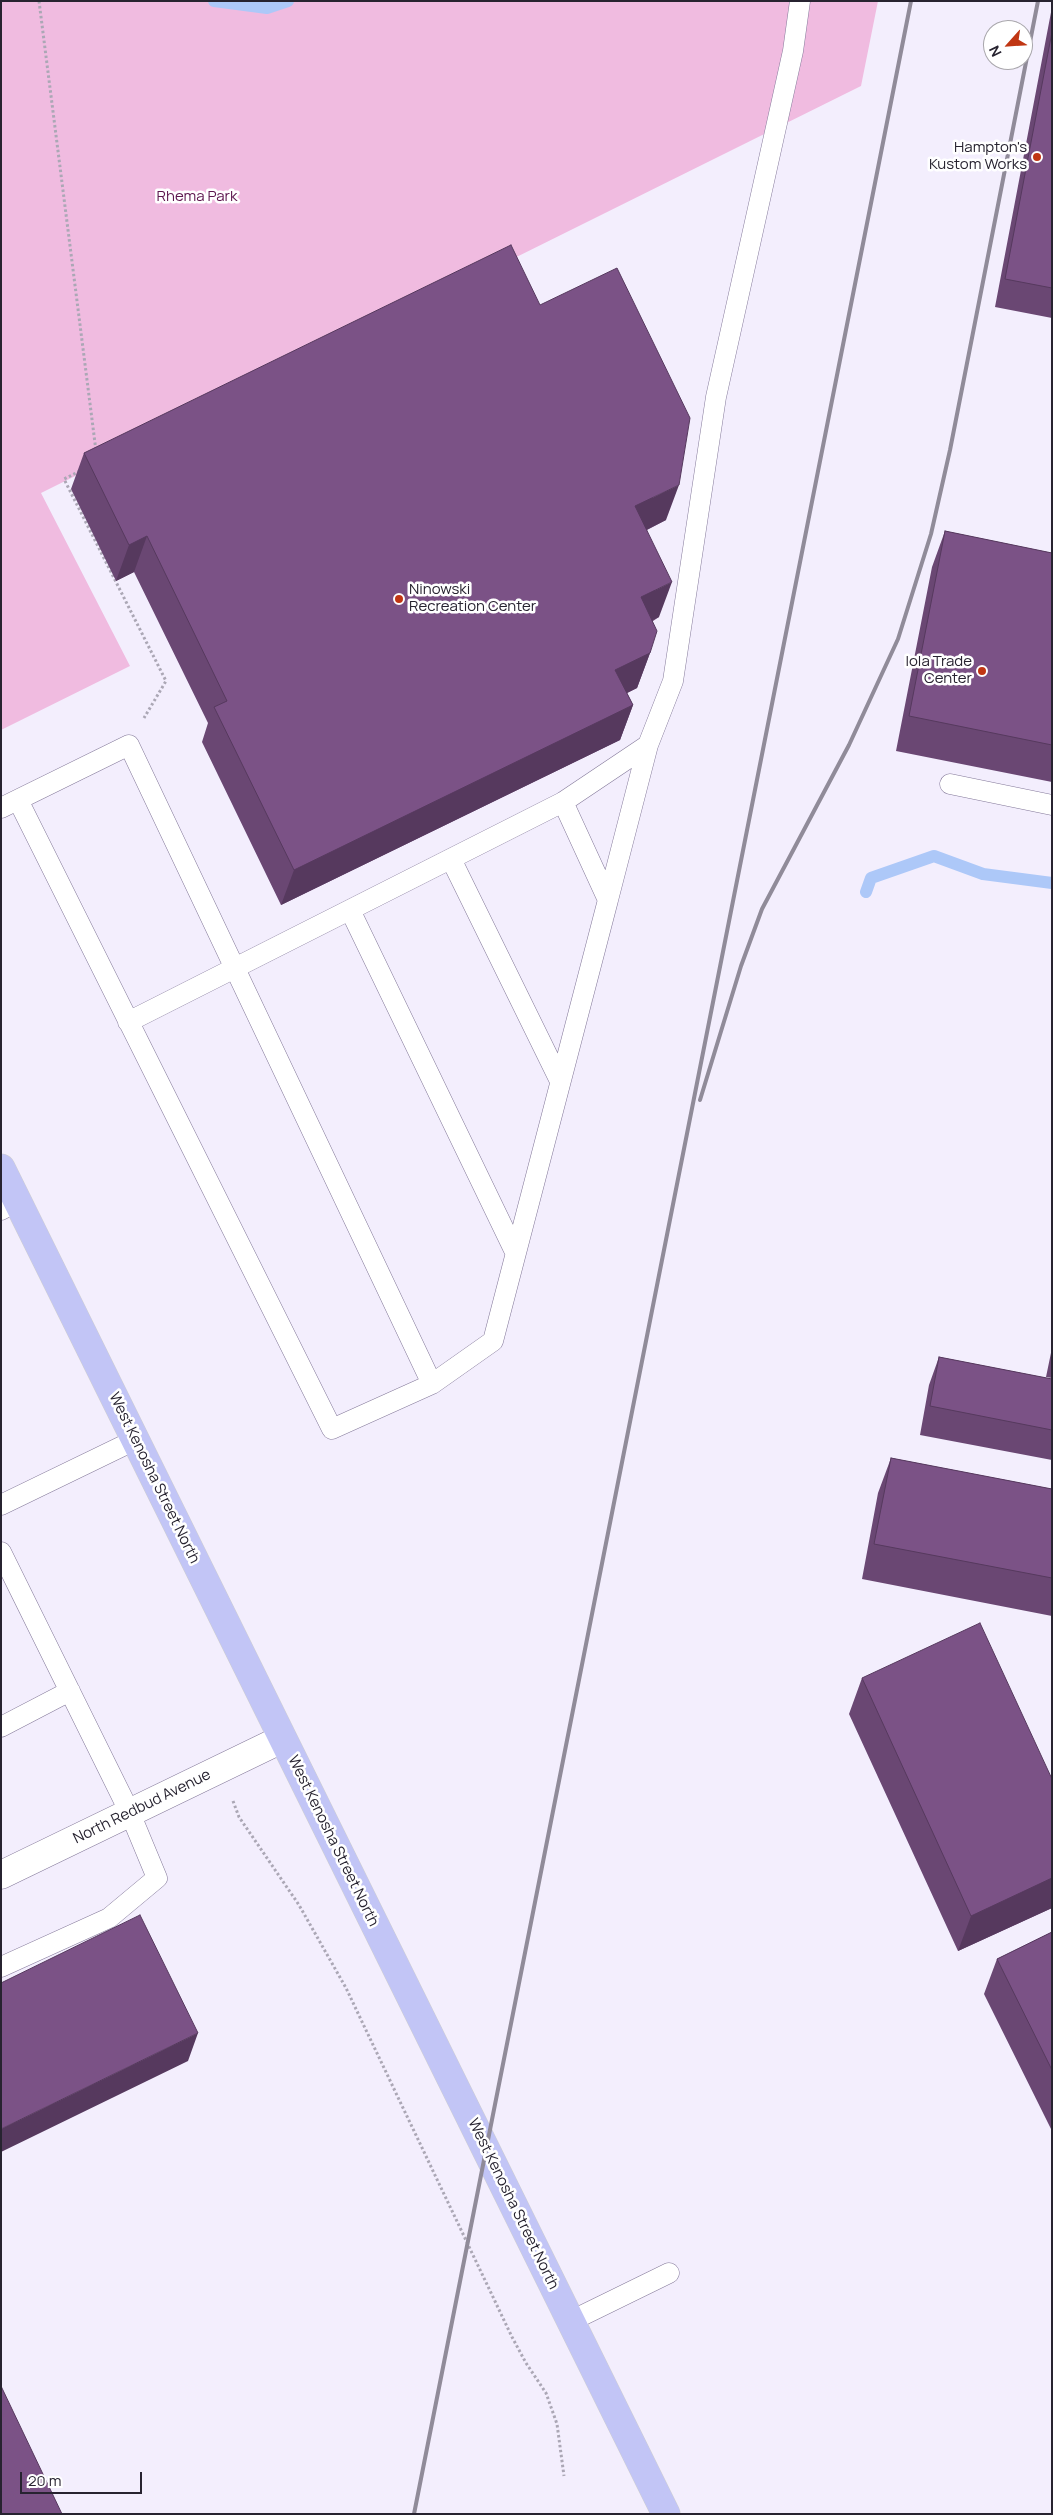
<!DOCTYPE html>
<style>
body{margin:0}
#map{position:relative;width:1053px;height:2515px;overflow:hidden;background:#f3eefd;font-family:Manrope,sans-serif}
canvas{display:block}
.frame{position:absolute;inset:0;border:2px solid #272330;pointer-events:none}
.north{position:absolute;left:983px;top:20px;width:50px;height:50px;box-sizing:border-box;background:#fff;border:1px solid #a9a7ac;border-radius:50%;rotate:244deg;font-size:14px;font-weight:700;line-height:20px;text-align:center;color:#272330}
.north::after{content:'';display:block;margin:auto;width:18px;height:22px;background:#c03613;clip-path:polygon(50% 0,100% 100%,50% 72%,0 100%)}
.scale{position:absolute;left:20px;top:2472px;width:122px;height:22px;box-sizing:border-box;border:2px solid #272330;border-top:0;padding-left:6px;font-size:15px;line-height:18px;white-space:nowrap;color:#272330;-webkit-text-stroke:4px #fff;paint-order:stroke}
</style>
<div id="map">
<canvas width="1053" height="2515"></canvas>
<div class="frame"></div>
<div class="north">N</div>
<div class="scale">20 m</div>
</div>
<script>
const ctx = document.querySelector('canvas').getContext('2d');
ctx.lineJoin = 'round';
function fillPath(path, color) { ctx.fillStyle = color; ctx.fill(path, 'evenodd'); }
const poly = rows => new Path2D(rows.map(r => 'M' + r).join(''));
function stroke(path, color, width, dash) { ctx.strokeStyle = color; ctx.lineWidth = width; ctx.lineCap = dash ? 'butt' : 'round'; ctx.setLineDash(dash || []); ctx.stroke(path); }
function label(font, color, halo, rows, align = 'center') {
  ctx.font = font + ' Manrope,sans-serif'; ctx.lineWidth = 5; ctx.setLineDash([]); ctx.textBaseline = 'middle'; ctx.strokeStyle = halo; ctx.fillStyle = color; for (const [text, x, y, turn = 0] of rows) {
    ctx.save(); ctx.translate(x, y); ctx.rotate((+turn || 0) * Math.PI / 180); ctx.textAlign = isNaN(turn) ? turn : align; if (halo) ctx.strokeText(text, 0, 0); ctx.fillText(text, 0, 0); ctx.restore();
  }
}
const green = poly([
 [1,1,878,1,861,86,41,493,130,666,1,730]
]);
const stream = poly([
 [214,1,267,8,288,1],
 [866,892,871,878,934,856,983,874,1052,883]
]);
const path = poly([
 [39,1,96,451],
 [80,471,64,479,166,681,144,718],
 [233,1801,239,1817,299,1905,346,1988,512,2337,526,2363,546,2393,557,2424,564,2476]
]);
const lane = poly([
 [950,784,1052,805],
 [18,800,332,1429,432,1384,493,1341,608,900,563,802],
 [1,808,129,745,432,1384],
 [451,859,560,1081],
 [608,900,648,745],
 [350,910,515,1252],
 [128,1022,563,802,648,745,673,681,716,397,793,51,800,1],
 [1,1210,18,1201],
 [1,1505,135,1440],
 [1,1552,130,1813,157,1878,109,1918,1,1967],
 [1,1727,70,1691],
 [571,2321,669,2273]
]);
const street = poly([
 [1,1875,282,1739]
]);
const primary = poly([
 [1,1168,666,2514]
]);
const rail = poly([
 [700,1100,741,966,762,909,849,745,898,639,931,534,950,450,1038,1],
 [414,2514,911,1]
]);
const wall = poly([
 [1052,7,1052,318,995,307],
 [540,305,666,520,647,530,659,617,653,621,650,653,637,688,627,693,633,705,620,740,281,905,202,742,208,723,134,572,116,581,71,489,84,453],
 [945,531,1052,553,1052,782,896,751,932,567],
 [1052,1348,1052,1378,1046,1377],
 [939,1357,1052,1379,1052,1460,920,1435,929,1385],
 [891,1458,1052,1489,1052,1616,862,1579,878,1493],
 [862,1678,1052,1779,1052,1908,958,1951,849,1714],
 [1052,1932,1052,2131,984,1994,997,1959]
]);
const shadedWall = poly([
 [679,485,666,520,622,542,635,506],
 [147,536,134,572,116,581,129,545],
 [672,582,659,617,628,632,641,597],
 [650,653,637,688,603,705,615,670],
 [633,705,620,740,281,905,294,870],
 [1052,1878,1052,1908,958,1951,971,1916],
 [198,2033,188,2061,1,2152,1,2129]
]);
const building = poly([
 [1052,32,1052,288,1005,279,1052,32],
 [511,245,540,305,617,268,690,418,679,485,635,506,672,582,641,597,657,631,650,653,615,670,633,705,294,870,214,707,227,701,147,536,129,545,84,453,511,245],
 [945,531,1052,553,1052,745,909,716,945,531],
 [939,1357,1052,1379,1052,1430,930,1406,939,1357],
 [891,1458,1052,1489,1052,1578,874,1544,891,1458],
 [980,1623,1052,1779,1052,1878,971,1916,862,1678,980,1623],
 [140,1915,198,2033,1,2129,1,1983,140,1915],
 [1052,1932,1052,2070,997,1959,1052,1932],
 [1,2386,62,2514,1,2514,1,2386]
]);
const markers = [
 [1037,157,5,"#c03613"],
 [399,599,5,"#c03613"],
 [982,671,5,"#c03613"]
];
const poiNames = [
 ["Hampton's",1027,148],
 ["Kustom Works",1027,165],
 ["Ninowski",409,590,"left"],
 ["Recreation Center",409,607,"left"],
 ["Iola Trade",972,662],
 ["Center",972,679]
];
const parkNames = [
 ["Rhema Park",197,197]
];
const streetNames = [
 ["West Kenosha Street North",154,1478,64],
 ["North Redbud Avenue",142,1807,-26],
 ["West Kenosha Street North",333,1841,64],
 ["West Kenosha Street North",513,2204,64]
];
fillPath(green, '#f0bbe0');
stroke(stream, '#adc8f8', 12);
stroke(lane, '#837899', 21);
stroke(street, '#837899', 29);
stroke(primary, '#cfcfd1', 29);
stroke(path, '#aba7b5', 3, [2.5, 2.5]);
stroke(lane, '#fff', 20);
stroke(street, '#fff', 28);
stroke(primary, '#c2c5f6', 28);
stroke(rail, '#908b99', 4);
fillPath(wall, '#6a4773');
fillPath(shadedWall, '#56395e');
fillPath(building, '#7b5286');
stroke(building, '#56395e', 1);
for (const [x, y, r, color] of markers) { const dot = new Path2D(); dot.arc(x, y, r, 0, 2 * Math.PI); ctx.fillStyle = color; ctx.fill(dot); stroke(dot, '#fff', 2); }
label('15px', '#272330', '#fff', poiNames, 'right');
label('15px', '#5d164e', '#fff', parkNames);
label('15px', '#272330', '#fff', streetNames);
</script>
